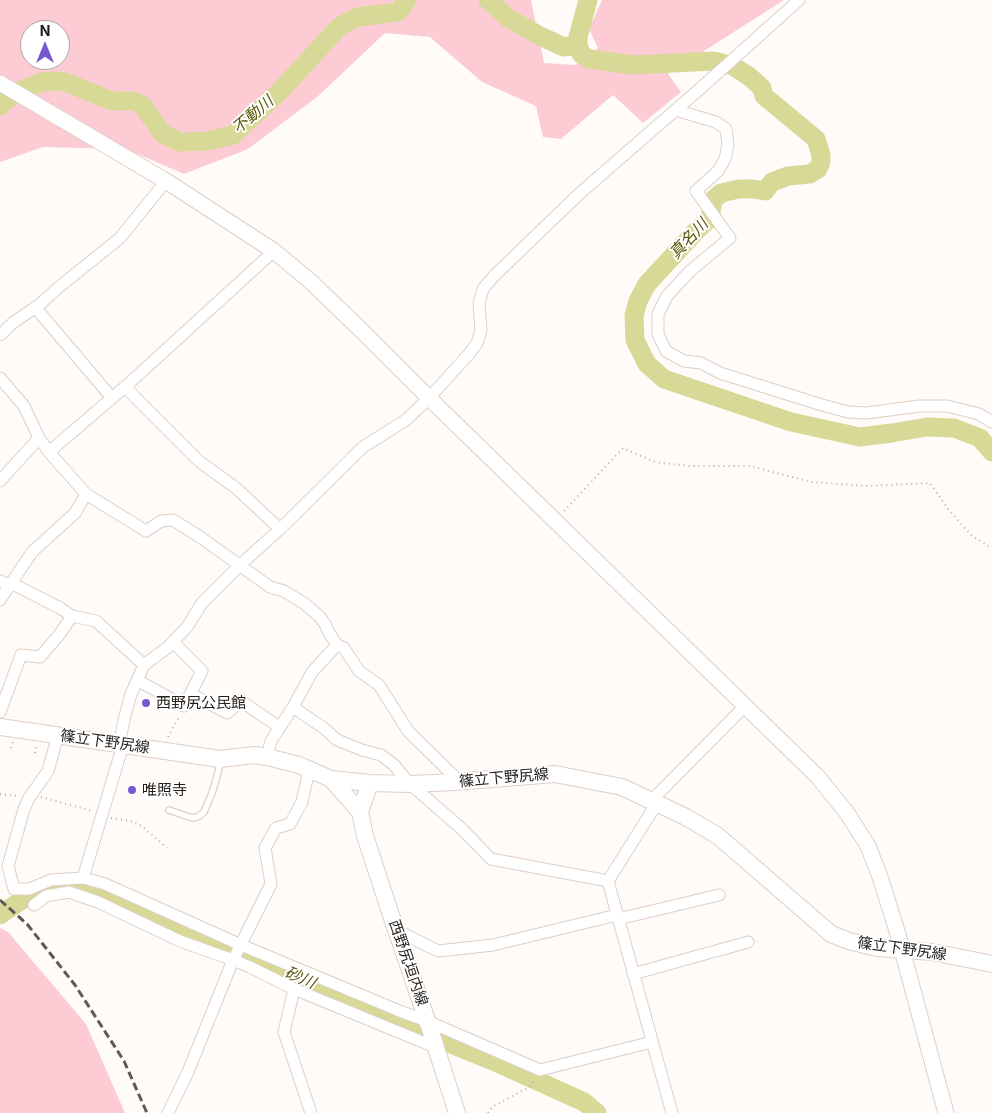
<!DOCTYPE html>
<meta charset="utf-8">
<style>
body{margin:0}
#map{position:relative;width:992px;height:1113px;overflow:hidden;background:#fefbf9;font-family:Inter,sans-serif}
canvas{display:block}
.north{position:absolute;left:20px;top:20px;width:50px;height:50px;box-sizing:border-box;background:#fff;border:1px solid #a7a5a3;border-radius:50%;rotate:0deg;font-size:14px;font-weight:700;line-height:20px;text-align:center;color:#231e1a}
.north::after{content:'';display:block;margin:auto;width:18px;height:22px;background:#7559d3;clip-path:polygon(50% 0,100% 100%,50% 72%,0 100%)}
</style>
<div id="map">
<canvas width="992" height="1113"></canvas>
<div class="north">N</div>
</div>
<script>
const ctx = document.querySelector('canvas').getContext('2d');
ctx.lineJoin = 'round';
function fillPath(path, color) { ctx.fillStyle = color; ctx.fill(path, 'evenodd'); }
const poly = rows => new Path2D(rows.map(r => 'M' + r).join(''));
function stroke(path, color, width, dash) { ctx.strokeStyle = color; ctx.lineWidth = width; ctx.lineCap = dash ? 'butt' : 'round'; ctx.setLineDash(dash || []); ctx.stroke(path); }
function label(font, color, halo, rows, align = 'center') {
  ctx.font = font + ' Inter,"Noto Sans JP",sans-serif'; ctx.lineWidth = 4; ctx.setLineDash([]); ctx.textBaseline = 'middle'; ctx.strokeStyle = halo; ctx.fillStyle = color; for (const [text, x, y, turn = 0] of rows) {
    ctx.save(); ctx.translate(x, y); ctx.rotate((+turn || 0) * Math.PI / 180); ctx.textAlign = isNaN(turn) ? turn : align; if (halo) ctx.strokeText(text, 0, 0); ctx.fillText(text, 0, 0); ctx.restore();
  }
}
const green = poly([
 [0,0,531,0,544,63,575,65,598,48,589,29,602,0,784,0,668,74,681,92,643,123,613,95,561,139,543,137,536,106,482,82,430,37,385,33,317,97,248,149,184,174,126,149,43,147,0,162],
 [30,30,60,30,60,60,30,60],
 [0,928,8,932,86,1024,125,1113,0,1113]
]);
const river = poly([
 [488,0,508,18,540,36,564,47,578,45],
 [588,0,578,37,578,45,581,54,589,59,633,65,714,61,733,66,750,77,762,88,764,96,816,139,819,148,821,155,821,162,818,169,810,174,788,176,772,182,765,191,753,189,739,189,721,193,713,200,710,218,697,230,647,284,638,301,634,316,635,340,647,364,664,379,791,422,860,437,892,433,927,427,954,428,980,438,992,452],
 [0,106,4,101,24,89,42,82,54,81,65,82,112,101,134,101,143,106,162,133,179,142,208,141,233,135,278,93,339,27,357,17,398,12,407,0],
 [0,915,38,889,48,885,70,883,88,888,419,1031,500,1064,584,1102,597,1113]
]);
const path = poly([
 [564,511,623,448,655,462,688,466,750,466,811,482,867,486,930,483,948,509,971,535,992,548],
 [168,737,180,715],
 [11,748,13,741],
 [35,753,37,745],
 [0,794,17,796],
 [41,797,92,811],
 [111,818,130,821,142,826,167,848],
 [488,1113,492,1107,531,1086,535,1079]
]);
const service = poly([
 [169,810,189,817,194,818,199,816,204,812,212,793,218,773,220,762]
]);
const minor = poly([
 [678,108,682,112,716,122,726,129,728,145,725,159,718,171,696,191,730,238,690,271,667,296,658,314,658,334,666,351,684,361,701,363,720,373,822,405,848,412,866,413,920,406,947,406,979,414,992,422],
 [35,307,112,398],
 [0,335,14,322,39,305,59,287,120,238,166,181],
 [0,378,24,406,39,438,49,452,86,494,146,531,161,521,173,520,200,537,270,587,284,591,305,604,319,616,325,624,328,631,337,645,312,672,293,707,325,729,337,740,362,750,381,755,394,765,409,783,462,829,491,859,608,881],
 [125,387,200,462,236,488,280,529],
 [49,452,112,398,125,387,274,251],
 [0,481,39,438],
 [0,581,4,583,11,583,60,608,72,616,96,621,144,665],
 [0,600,32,552,75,513,86,494],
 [337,645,344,648,359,671,379,685,408,731,460,782],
 [137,680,184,706,202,671,173,642],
 [191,694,227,713,241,701,279,727],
 [0,712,21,655,40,657,59,635,72,616],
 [58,735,48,771,29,798,24,809,8,866,14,889,29,889,51,880,83,878,123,745],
 [119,744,125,716,131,694,144,665,168,647,187,627,202,603,239,566,280,529,363,447,406,420,429,398,469,354,477,343,481,331,479,303,483,289,494,276,579,194,702,87,799,0],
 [267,757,271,741,293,707],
 [651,801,745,706],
 [657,803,608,881,672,1113],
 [83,878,105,884,241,945,402,1012,427,1021,540,1070,652,1042],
 [34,905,46,896,69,892,98,902,180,941,233,960,271,884,265,848,276,828,290,824,302,802,309,770],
 [618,919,719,895],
 [396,930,438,951,493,945,617,915],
 [633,974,748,942],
 [294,989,284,1032,311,1113],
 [168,1113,188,1072,233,960,250,967,294,989,430,1045,435,1046]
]);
const tertiary = poly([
 [0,83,166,181,274,251,310,281,361,330,429,398,818,777,847,813,868,846,880,877,897,931,946,1113]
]);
const secondary = poly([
 [0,727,220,759,254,755,267,757,299,765,331,779,370,783,411,784,454,782,555,774,622,787,686,817,718,836,831,934,849,941,877,948,932,952,992,964],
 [331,779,360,812,365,836,392,918,429,1026,457,1113],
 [360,812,370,783]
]);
const rail = poly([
 [0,900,27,924,75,985,124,1061,147,1113]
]);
const markers = [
 [146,703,5,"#7559d3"],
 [132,790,5,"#7559d3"]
];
const poiNames = [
 ["西野尻公民館",156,703],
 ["唯照寺",142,790]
];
const streetNames = [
 ["篠立下野尻線",105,742,8],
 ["篠立下野尻線",504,778,-5],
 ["篠立下野尻線",902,949,8],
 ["西野尻垣内線",408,963,71]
];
const waterNames = [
 ["不動川",253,115,-41],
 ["真名川",689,239,-47],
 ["砂川",300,978,23]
];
fillPath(green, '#fccbd4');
stroke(river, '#d9d997', 19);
stroke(service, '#decfc5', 8);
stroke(minor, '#decfc5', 13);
stroke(tertiary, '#decfc5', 17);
stroke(secondary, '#decfc5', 18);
stroke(path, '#b1aeab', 2, [1, 4]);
stroke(service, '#fff', 5.5);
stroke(minor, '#fff', 11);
stroke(tertiary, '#fff', 15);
stroke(secondary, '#fff', 16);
stroke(rail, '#5e5956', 3, [8, 4]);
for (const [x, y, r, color] of markers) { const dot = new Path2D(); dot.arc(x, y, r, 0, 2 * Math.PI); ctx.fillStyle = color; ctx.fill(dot); stroke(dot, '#fff', 2); }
label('15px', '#231e1a', '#fff', poiNames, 'left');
label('15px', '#231e1a', '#fff', streetNames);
label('italic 16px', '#595607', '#fff', waterNames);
</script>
